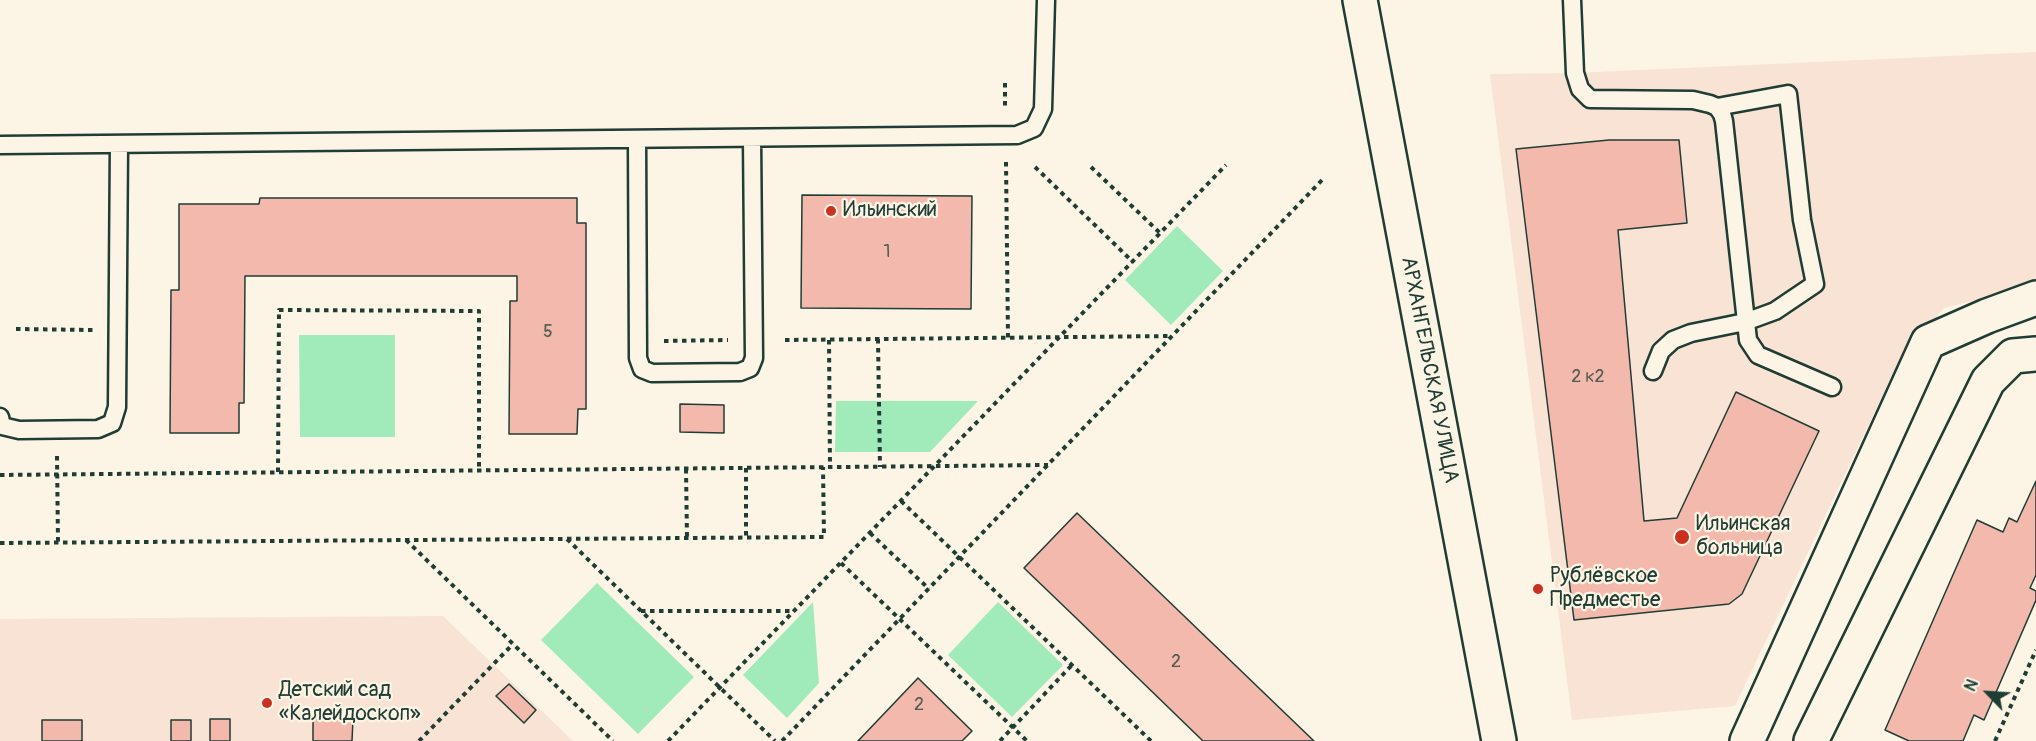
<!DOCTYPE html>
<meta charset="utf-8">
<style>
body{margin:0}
#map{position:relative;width:2036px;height:741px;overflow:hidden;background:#fcf5e5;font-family:Pangolin,sans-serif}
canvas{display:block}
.north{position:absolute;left:1958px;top:663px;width:60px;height:60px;-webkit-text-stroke:4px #fcf5e5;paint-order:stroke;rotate:295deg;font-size:16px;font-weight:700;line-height:24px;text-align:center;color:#1f3d34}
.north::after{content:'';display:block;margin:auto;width:21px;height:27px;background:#1f3d34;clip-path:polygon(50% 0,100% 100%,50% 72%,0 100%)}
</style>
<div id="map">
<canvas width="2036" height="741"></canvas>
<div class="north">N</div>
</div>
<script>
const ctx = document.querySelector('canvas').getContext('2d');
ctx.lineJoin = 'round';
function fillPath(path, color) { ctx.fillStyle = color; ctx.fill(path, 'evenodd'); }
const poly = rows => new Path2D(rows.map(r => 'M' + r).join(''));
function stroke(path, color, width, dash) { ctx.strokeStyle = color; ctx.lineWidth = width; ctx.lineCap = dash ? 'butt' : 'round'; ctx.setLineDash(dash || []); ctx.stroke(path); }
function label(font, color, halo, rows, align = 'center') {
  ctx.font = font + ' Pangolin,sans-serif'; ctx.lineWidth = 4.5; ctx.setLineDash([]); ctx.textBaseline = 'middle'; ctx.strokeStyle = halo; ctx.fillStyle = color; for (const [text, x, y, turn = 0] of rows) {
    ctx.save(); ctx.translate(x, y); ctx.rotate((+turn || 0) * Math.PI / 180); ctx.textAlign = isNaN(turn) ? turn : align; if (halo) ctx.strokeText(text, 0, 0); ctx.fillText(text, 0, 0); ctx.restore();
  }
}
const built = poly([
 [2036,52,2036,285,1944,308,1895,369,1735,706,1572,720,1490,74,1575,73],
 [443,616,573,741,0,741,0,619]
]);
const green = poly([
 [1177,226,1223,271,1171,325,1125,280],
 [299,335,395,335,395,437,300,437],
 [836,401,978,401,930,452,835,452],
 [597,583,694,677,638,734,541,640],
 [813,602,819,683,787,718,743,675],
 [998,602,1063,665,1012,717,948,655]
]);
const building = poly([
 [1609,140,1679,140,1687,223,1618,230,1644,521,1677,518,1736,392,1819,431,1742,594,1729,604,1574,620,1516,149,1609,140],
 [802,195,972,196,971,309,801,308,802,195],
 [260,198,577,198,577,223,586,223,586,409,578,409,577,434,509,434,510,301,517,301,517,276,245,276,244,403,239,403,239,433,170,433,171,290,179,290,179,204,259,204,260,198],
 [680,404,724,405,724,433,680,432,680,404],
 [2036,481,2036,575,2030,588,2036,591,2036,600,1984,720,1974,715,1963,741,1909,741,1885,730,1977,520,2003,532,2009,518,2017,522,2036,481],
 [1077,513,1314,741,1203,741,1073,615,1024,568,1077,513],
 [918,678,972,731,962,741,858,741,918,678],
 [509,684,536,710,524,723,496,696,509,684],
 [210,719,230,719,230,741,210,741,210,719],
 [313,719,353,719,352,741,313,741,313,719],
 [42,720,82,720,82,741,42,741,42,720],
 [171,720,191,720,191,741,171,741,171,720]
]);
const path = poly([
 [1005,83,1005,109],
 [1006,162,1008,338],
 [1035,167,1133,262],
 [1091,167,1160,233],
 [16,329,93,330],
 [878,339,880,467],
 [785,340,1172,336],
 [829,340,830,467],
 [664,341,728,340],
 [57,456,58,542],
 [746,468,746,537],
 [686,469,687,538],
 [278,472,279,310,479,311,479,471],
 [0,475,1048,465],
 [901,501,1151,741],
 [870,533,929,589],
 [567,539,775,741],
 [406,540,613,741],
 [0,543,824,537,823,467],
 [841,563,1027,741],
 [641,611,794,611],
 [419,741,513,644],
 [668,741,1226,165],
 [782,741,1325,177],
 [1000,741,1072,665],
 [1995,741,2036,650]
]);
const service = poly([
 [1572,0,1575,73,1580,89,1590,99,1693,100,1710,104,1717,107,1722,114,1724,121,1748,340,1758,355,1832,387],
 [637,139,638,358,642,369,652,373,740,372,750,368,754,358,752,138],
 [0,145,1017,135,1034,128,1043,109,1046,0],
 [1653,371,1661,351,1673,340,1691,333,1745,322,1775,311,1815,284,1802,220,1788,94,1717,107],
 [0,417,2,426,19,430,98,429,112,423,117,407,119,144]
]);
const minor = poly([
 [1360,0,1499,741],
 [1747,741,1928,342,1987,316,2036,298],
 [1811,741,1988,381,2013,356,2036,354]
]);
const markers = [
 [831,211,6,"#c8321e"],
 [1682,537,8,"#c8321e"],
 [1538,589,6,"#c8321e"],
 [267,703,6,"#c8321e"]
];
const numberNames = [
 ["1",887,252],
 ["5",548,332],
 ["2 к2",1588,377],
 ["2",1176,662],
 ["2",919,705]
];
const poiNames = [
 ["Ильинский",843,211],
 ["Ильинская",1696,525],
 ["больница",1696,549],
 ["Рублёвское",1550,577],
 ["Предместье",1550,601],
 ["Детский сад",279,691],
 ["«Калейдоскоп»",279,715]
];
const streetNames = [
 ["АРХАНГЕЛЬСКАЯ УЛИЦА",1429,370,79]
];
fillPath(built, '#f9e3d4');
fillPath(green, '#a1ebba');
fillPath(building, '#f3b9ad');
stroke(building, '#1f3d34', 1.5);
stroke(service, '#1f3d34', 21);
stroke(minor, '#1f3d34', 38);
stroke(path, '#1f3d34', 4, [4.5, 4.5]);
stroke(service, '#fcf5e5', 16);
stroke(minor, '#fcf5e5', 33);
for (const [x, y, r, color] of markers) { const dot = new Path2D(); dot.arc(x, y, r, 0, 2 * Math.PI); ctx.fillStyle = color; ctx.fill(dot); stroke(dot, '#fcf5e5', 2); }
label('18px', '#545c52', null, numberNames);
label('21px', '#1f3d34', '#fcf5e5', poiNames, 'left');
label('21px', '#1f3d34', '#fcf5e5', streetNames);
</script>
